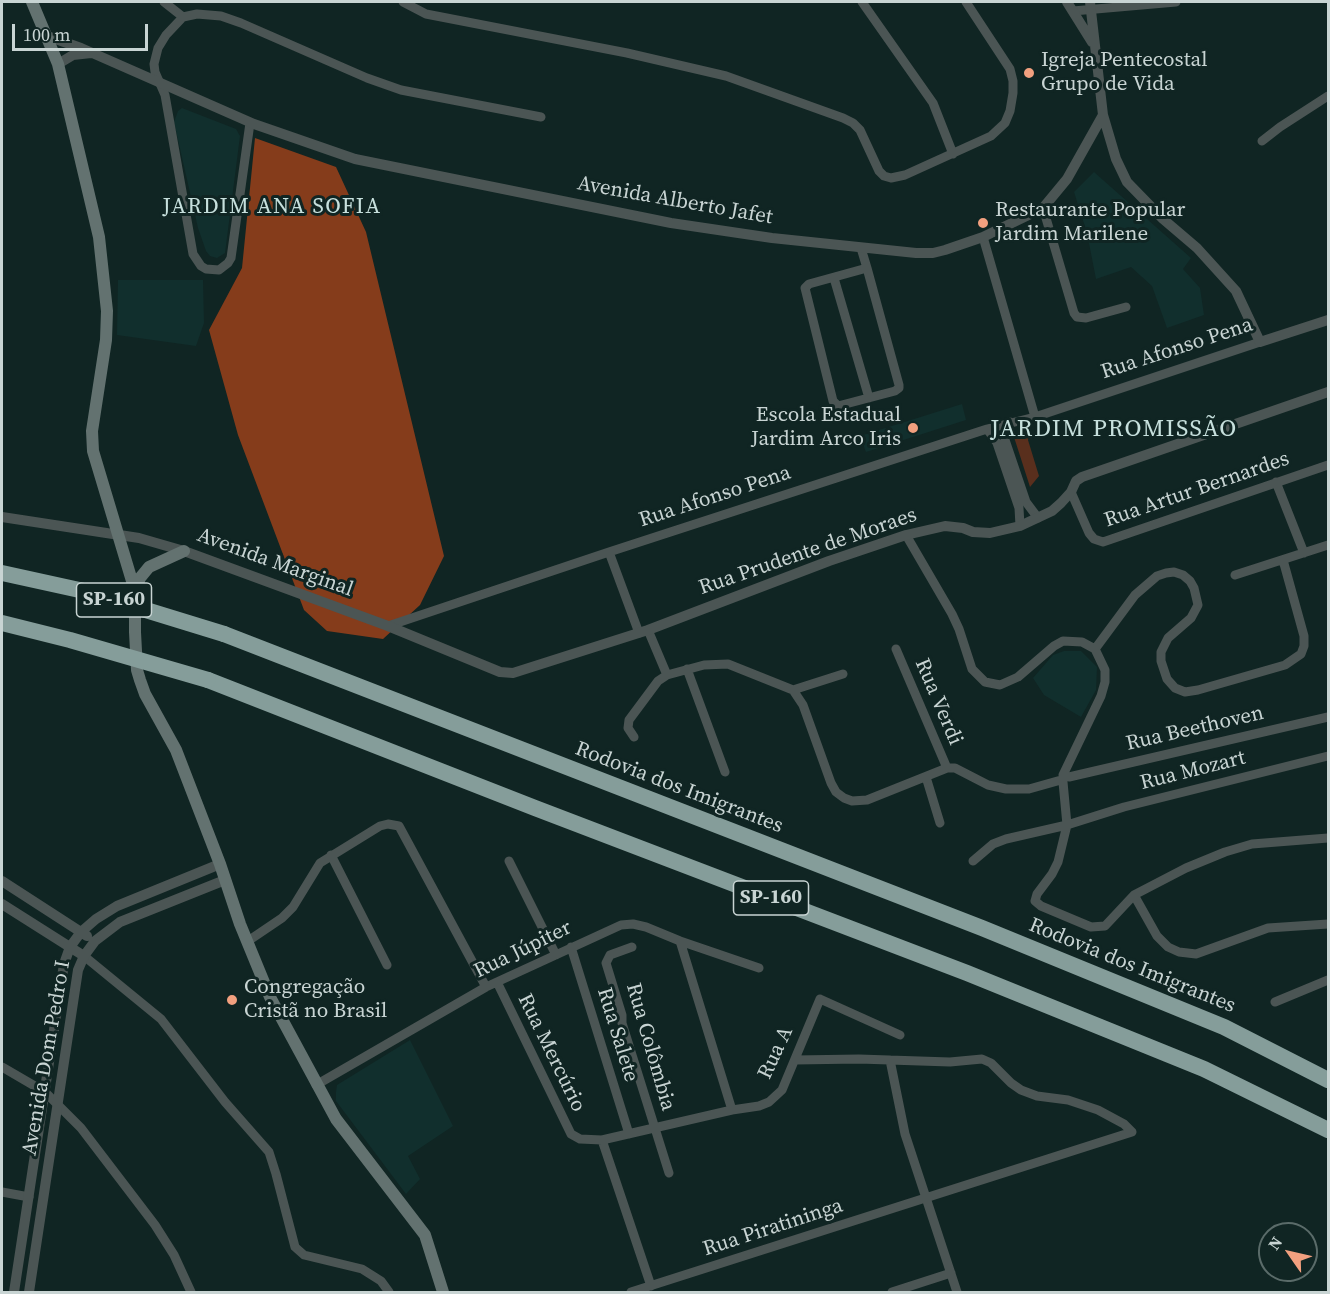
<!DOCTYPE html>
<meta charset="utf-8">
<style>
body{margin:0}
#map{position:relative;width:1330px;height:1294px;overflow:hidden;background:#102523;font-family:"Source Serif 4",serif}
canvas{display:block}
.frame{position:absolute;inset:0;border:3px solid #c8d4d3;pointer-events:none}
.north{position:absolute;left:1258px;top:1222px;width:60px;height:60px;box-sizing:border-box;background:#102523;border:2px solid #5a6b69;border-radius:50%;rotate:304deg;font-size:16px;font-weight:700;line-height:24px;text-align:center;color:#c8d4d3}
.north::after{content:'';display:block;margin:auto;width:21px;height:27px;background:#f2a07f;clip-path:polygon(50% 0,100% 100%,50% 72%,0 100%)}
.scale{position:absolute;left:12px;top:24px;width:136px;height:27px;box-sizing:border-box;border:3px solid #c8d4d3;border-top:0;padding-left:8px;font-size:18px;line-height:21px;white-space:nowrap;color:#c8d4d3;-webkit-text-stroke:4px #102523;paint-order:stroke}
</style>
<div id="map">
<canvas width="1330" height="1294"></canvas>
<div class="frame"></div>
<div class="north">N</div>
<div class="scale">100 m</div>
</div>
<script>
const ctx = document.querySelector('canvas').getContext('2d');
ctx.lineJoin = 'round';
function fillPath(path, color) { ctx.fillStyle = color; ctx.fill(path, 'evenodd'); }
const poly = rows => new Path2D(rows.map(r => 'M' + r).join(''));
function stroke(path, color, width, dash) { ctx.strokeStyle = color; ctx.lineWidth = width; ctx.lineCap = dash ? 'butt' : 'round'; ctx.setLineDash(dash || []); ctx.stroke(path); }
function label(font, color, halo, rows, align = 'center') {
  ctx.font = font + ' "Source Serif 4",serif'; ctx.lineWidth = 6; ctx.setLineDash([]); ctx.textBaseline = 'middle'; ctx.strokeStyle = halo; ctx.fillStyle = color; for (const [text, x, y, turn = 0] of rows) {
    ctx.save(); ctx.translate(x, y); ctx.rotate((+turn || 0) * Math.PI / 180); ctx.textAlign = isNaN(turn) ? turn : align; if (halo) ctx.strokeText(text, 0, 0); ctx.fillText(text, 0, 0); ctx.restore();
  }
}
const built = poly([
 [182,108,236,129,240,136,225,253,217,258,210,256,206,251,198,228,174,122,178,111],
 [1094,172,1191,258,1183,269,1200,288,1204,315,1167,328,1152,286,1131,267,1096,279,1087,233,1074,192],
 [118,280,203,280,204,323,196,346,117,335],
 [962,404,966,420,866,452,860,436],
 [1064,651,1081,651,1097,667,1096,690,1081,717,1044,695,1033,678,1053,655],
 [410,1040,453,1126,408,1156,420,1179,406,1194,336,1101,336,1092,337,1085]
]);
const green = poly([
 [1031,428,1028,440,1039,476,1030,487,1014,437,1018,432]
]);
const forest = poly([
 [255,138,336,167,366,232,444,556,420,605,383,639,327,631,304,610,238,435,209,330,242,268]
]);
const minor = poly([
 [164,2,183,17],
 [403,2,426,14,627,53,726,76,843,118,853,123,860,130,879,171,884,176,891,178,905,175,991,136,1005,123,1010,111,1013,93,1013,81,1010,69,966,2],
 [862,2,933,103,953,154],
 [1073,11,1176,2],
 [250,123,231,258,228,263,219,270,206,269,201,266,193,254,165,95,155,72,154,64,158,48,166,35,183,17,197,14,221,16,241,23,367,78,401,90,541,117],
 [1262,141,1280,127,1328,96],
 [1043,208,1074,313,1077,317,1086,318,1126,307],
 [983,237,1035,417],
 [861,248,867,268,899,385,899,388,895,391,838,406,833,401,805,288,809,284,867,268],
 [834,278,869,398],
 [1010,422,1005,435,1005,440,1026,502,1038,518],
 [987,429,997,443,1019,508,1020,526],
 [1276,482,1304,553],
 [1071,492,1089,533,1094,539,1103,542,1328,465],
 [906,535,952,614,959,629,972,669,985,682,1000,685,1018,677,1054,646,1063,641,1082,642,1095,649],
 [609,552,639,633],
 [1235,575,1328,545],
 [388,626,609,552,987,429,1035,417,1260,342],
 [648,630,667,675],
 [896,649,947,768],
 [1095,649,1135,595,1157,576,1166,573,1174,572,1183,575,1190,581,1194,588,1198,605,1191,618,1168,638,1161,652,1161,661,1167,679,1175,688,1185,692,1198,690,1285,665,1301,654,1304,646,1304,636,1283,560],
 [687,669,725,772],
 [793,690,843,674],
 [634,737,628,728,629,720,658,681,667,675,704,665,728,664,793,690,803,705,831,783,836,792,844,798,852,801,867,800,947,768,955,768,988,785,1006,789,1029,789,1061,780],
 [1063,775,1101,696,1105,682,1105,670,1095,649],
 [926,777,940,823],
 [1069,777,1328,717],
 [1063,782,1067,825,1058,862,1052,874,1037,894,1035,901,1041,906,1091,927,1105,926,1134,895,1186,868,1225,852,1252,844,1328,838],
 [331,855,387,965],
 [509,861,556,955],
 [973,861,993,844,1006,839,1067,825,1124,807,1328,756],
 [1134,895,1157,936,1168,947,1179,952,1196,954,1268,928,1328,924],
 [248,941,282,918,293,907,320,863,380,826,388,824,399,826,486,987],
 [680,941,732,1110,759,1106,769,1102,782,1090,820,999,900,1035],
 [571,947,629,1134],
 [632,947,610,955,606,963,622,1015,622,1023,669,1173],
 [84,956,161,1019,225,1102,269,1152,276,1174,295,1247,304,1255,362,1269,381,1281,389,1292],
 [497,982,571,1134,580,1139,602,1140,651,1286],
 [1275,1002,1328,980],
 [890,1060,905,1134,957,1292],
 [2,1067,45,1092,81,1128,155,1225,174,1255,191,1292],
 [316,1085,486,987,621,925,633,924,646,927,680,941,759,968],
 [602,1140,732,1110],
 [2,1192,29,1197],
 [631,1292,1132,1132,1124,1124,1098,1110,1068,1100,1037,1096,1021,1090,1011,1083,991,1063,982,1059,950,1062,859,1059,795,1060],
 [892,1292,951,1273]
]);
const tertiary = poly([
 [1067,2,1092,42],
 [1090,2,1103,115,1116,159,1127,182,1163,219,1197,248,1236,291,1260,342,1328,320],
 [47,36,81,48,254,124,355,159,671,223,772,238,916,253,933,253,945,250,983,237,1043,208,1067,179,1103,115],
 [58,64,73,55,91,53],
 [2,517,139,538,184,551,388,626,500,672,513,673,648,630,829,561,906,535,945,526,963,528,973,532,990,533,1020,526,1052,511,1061,503,1071,492,1076,481,1082,477,1328,392],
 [2,881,87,936],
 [2,904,84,956],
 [14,1292,64,964,70,947,81,932,96,919,117,906,220,864],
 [29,1292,78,970,84,956,95,941,120,922,225,880]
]);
const secondary = poly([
 [32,2,58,64,99,237,107,311,106,340,92,431,93,451,135,591,135,632,137,670,140,680,145,694,176,750,220,864,240,924,270,997,336,1119,425,1235,443,1292],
 [135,591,140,578,149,567,184,551]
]);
const motorway = poly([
 [224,634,982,928,1224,1027,1328,1080],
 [208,680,535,808,967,973,1204,1069,1328,1130]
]);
const motorwayBridge = poly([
 [2,573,84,591,224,634],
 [2,623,70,640,208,680]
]);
const markers = [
 [1029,73,6,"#f2a07f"],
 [983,223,6,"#f2a07f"],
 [913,428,6,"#f2a07f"],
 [232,1000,6,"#f2a07f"]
];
const shields = [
 [114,600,75],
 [771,898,75]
];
const shieldNames = [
 ["SP-160",114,600],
 ["SP-160",771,898]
];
const poiNames = [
 ["Igreja Pentecostal",1041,61],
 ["Grupo de Vida",1041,85],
 ["Restaurante Popular",995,211],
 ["Jardim Marilene",995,235],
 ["Escola Estadual",901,416,"right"],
 ["Jardim Arco Iris",901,440,"right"],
 ["Congregação",244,988],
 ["Cristã no Brasil",244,1012]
];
const streetNames = [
 ["Avenida Alberto Jafet",675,201,10],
 ["Rua Afonso Pena",1177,349,-18],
 ["Rua Artur Bernardes",1197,490,-19],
 ["Rua Afonso Pena",715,497,-18],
 ["Rua Prudente de Moraes",808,552,-19],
 ["Avenida Marginal",275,563,20],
 ["Rua Verdi",938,702,67],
 ["Rua Beethoven",1195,729,-13],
 ["Rua Mozart",1193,771,-14],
 ["Rodovia dos Imigrantes",679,788,21],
 ["Rua Júpiter",523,950,-26],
 ["Rodovia dos Imigrantes",1132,966,22],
 ["Rua Salete",617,1035,73],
 ["Rua Colômbia",650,1047,74],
 ["Rua Mercúrio",551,1053,64],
 ["Rua A",776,1053,-65],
 ["Avenida Dom Pedro I",47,1058,-80],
 ["Rua Piratininga",773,1228,-18]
];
const neighbourhoodNames = [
 ["JARDIM ANA SOFIA",272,207]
];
const quarterNames = [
 ["JARDIM PROMISSÃO",1114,430]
];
fillPath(built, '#112f2d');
fillPath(green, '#592f1d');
fillPath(forest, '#853c1b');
stroke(minor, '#4b5554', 9);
stroke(tertiary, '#4b5554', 10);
stroke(secondary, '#637270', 12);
stroke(motorway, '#859d9a', 16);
stroke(motorwayBridge, '#859d9a', 16);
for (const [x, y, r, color] of markers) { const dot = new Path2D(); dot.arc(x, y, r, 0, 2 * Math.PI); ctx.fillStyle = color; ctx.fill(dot); stroke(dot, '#102523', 2); }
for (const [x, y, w] of shields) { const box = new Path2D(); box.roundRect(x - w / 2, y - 17, w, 34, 4.5); ctx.fillStyle = '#102523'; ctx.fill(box); stroke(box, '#c8d4d3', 1.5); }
label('bold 20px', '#c8d4d3', null, shieldNames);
label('21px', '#c8d4d3', '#102523', poiNames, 'left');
label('21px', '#c8d4d3', '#102523', streetNames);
ctx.letterSpacing = '1.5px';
label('22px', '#c7e0dd', '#102523', neighbourhoodNames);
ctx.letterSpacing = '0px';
ctx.letterSpacing = '1.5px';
label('24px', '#c7e0dd', '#102523', quarterNames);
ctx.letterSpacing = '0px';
</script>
